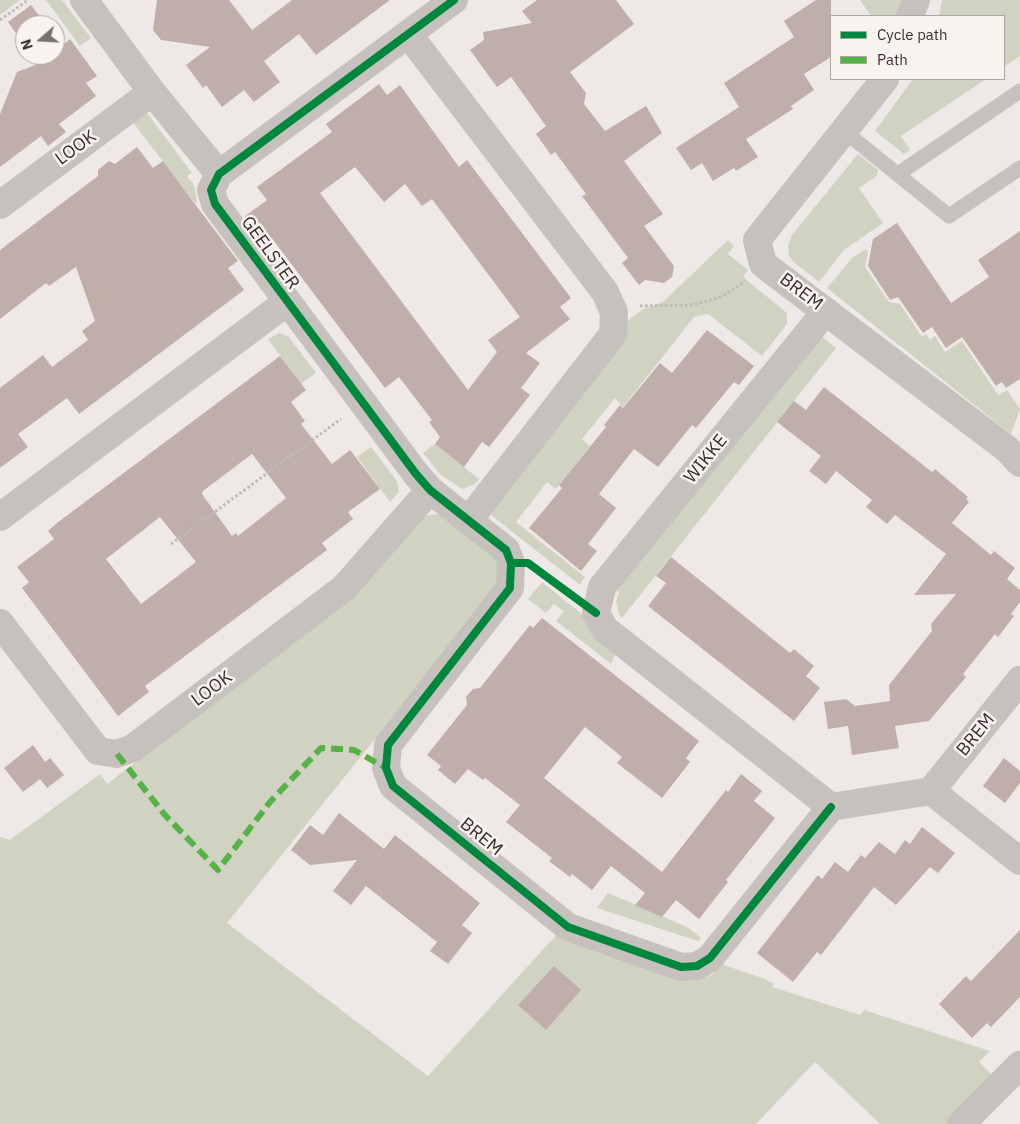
<!DOCTYPE html>
<style>
body{margin:0}
#map{position:relative;width:1020px;height:1124px;overflow:hidden;background:#eee9e6;font-family:"IBM Plex Sans",sans-serif}
canvas{display:block}
.legend{position:absolute;left:830px;top:15px;width:175px;height:65px;box-sizing:border-box;background:#f9f3ef;border:1px solid #aca5a1;margin:0;padding:6px 9px;list-style:none;font-size:15px;color:#382f2c}
.legend li{display:flex;align-items:center;gap:10px;height:25px}
.legend b{width:25px;border:1px solid #aca5a1}
.north{position:absolute;left:15px;top:15px;width:50px;height:50px;box-sizing:border-box;background:#f9f3ef;border:1px solid #aca5a1;border-radius:50%;rotate:251deg;font-size:14px;font-weight:700;line-height:20px;text-align:center;color:#382f2c}
.north::after{content:'';display:block;margin:auto;width:18px;height:22px;background:#78706d;clip-path:polygon(50% 0,100% 100%,50% 72%,0 100%)}
</style>
<div id="map">
<canvas width="1020" height="1124"></canvas>
<ul class="legend">
<li><b style="height:6px;background:#00873e"></b>Cycle path</li>
<li><b style="height:6px;background:#56b246"></b>Path</li>
</ul>
<div class="north">N</div>
</div>
<script>
const ctx = document.querySelector('canvas').getContext('2d');
ctx.lineJoin = 'round';
function fillPath(path, color) { ctx.fillStyle = color; ctx.fill(path, 'evenodd'); }
const poly = rows => new Path2D(rows.map(r => 'M' + r).join(''));
function stroke(path, color, width, dash) { ctx.strokeStyle = color; ctx.lineWidth = width; ctx.lineCap = dash ? 'butt' : 'round'; ctx.setLineDash(dash || []); ctx.stroke(path); }
function label(font, color, halo, rows, align = 'center') {
  ctx.font = font + ' "IBM Plex Sans",sans-serif'; ctx.lineWidth = 5; ctx.setLineDash([]); ctx.textBaseline = 'middle'; ctx.strokeStyle = halo; ctx.fillStyle = color; for (const [text, x, y, turn = 0] of rows) {
    ctx.save(); ctx.translate(x, y); ctx.rotate((+turn || 0) * Math.PI / 180); ctx.textAlign = isNaN(turn) ? turn : align; if (halo) ctx.strokeText(text, 0, 0); ctx.fillText(text, 0, 0); ctx.restore();
  }
}
const green = poly([
 [0,0,20,0,0,15],
 [46,0,62,0,91,38,80,46],
 [860,0,901,0,898,16,871,16],
 [942,0,1020,0,1020,56,1004,67,1004,16,939,16],
 [913,79,986,79,901,136,910,150,904,154,875,131],
 [144,113,147,113,192,173,187,176,194,185,197,201,195,203,131,120],
 [858,154,878,170,877,176,859,188,883,223,844,250,819,282,795,263,789,256,788,246,792,235],
 [728,240,734,246,728,254,748,270,743,277,787,313,787,324,762,356,708,314,694,317,623,407,615,398,582,439,590,446,556,489,547,482,516,522,585,577,580,585,491,515,492,509,627,321,642,310,663,302],
 [866,249,868,252,865,267,889,302,900,304,922,337,926,334,930,340,935,336,945,352,962,341,998,395,1007,390,1020,409,1011,434,827,288,852,258],
 [279,333,288,336,316,373,301,384,268,339],
 [820,335,836,348,622,618,619,614,616,602,619,592,613,588],
 [435,444,479,479,475,484,462,489,441,475,423,453],
 [371,447,397,481,399,492,390,502,357,457],
 [436,514,445,516,491,552,497,561,500,573,495,590,227,923,428,1076,559,932,698,980,712,975,721,964,765,979,774,984,772,987,860,1015,864,1010,990,1051,979,1062,995,1078,949,1124,880,1124,815,1062,756,1124,0,1124,0,837,10,840,100,774,107,784,355,596,417,521,425,516],
 [542,582,588,619,617,650,611,664,556,621,564,611,554,604,546,613,528,599],
 [608,893,687,927,701,938,698,941,597,908]
]);
const building = poly([
 [157,0,229,0,252,30,292,0,390,0,316,55,299,34,264,61,280,82,254,102,244,90,222,107,206,85,203,88,186,65,210,47,161,40,153,30],
 [537,0,616,0,634,24,570,72,586,93,584,104,605,131,646,106,662,133,624,161,663,214,644,226,674,266,672,277,664,283,645,280,639,285,622,263,628,258,582,196,586,194,555,152,551,155,536,134,546,126,511,77,497,87,470,50,484,40,483,32,532,23,522,11],
 [816,0,831,0,831,57,804,74,814,90,791,106,793,109,746,139,758,157,736,171,734,168,713,181,702,163,691,170,676,148,739,107,724,83,794,37,784,21],
 [31,5,46,25,25,25,25,46,8,22],
 [55,37,62,46,70,39,97,76,86,83,96,96,59,124,66,132,48,146,41,136,0,167,0,114,17,72,38,64,31,55,55,55],
 [379,84,387,95,400,85,459,167,467,160,571,298,560,307,570,319,526,353,540,363,521,388,530,395,489,447,482,442,464,467,435,444,440,437,429,422,432,420,399,377,385,388,271,237,263,242,244,217,267,200,257,187,332,132,326,124],
 [355,167,384,202,405,184,422,206,432,199,520,317,488,340,497,352,468,390,320,193],
 [137,147,153,168,163,161,192,200,238,261,228,268,244,290,79,414,67,398,18,434,28,447,0,468,0,388,43,355,52,367,88,340,82,331,95,321,76,267,49,286,46,283,0,319,0,250,98,176,98,170,109,161,115,164],
 [897,223,951,303,989,277,978,260,1020,231,1020,379,1006,388,1002,382,996,386,962,337,946,348,932,327,923,333,898,297,890,300,868,266,873,239],
 [707,330,754,366,739,385,734,382,696,428,692,425,658,467,634,449,599,494,616,508,588,544,597,551,581,571,529,528,562,488,559,485,606,427,604,425,620,405,623,408,660,363,672,373],
 [280,356,306,390,291,402,305,421,301,424,332,464,350,450,380,489,348,512,353,519,322,543,327,550,145,686,149,692,118,716,22,588,29,582,17,567,54,539,48,531,57,523],
 [252,454,286,498,238,536,236,533,232,536,202,494,203,491],
 [160,517,196,562,141,604,106,559],
 [824,387,932,472,935,469,968,497,966,499,969,502,952,523,991,555,994,551,1015,568,1007,579,1020,590,1020,602,1011,614,1014,616,998,637,995,634,963,674,966,677,929,721,895,726,899,748,852,755,848,726,828,729,824,702,846,699,855,706,890,701,889,685,932,631,931,624,956,594,914,595,946,554,895,515,887,524,866,507,872,500,836,471,826,484,809,471,821,456,777,422,794,401,806,410],
 [671,557,790,653,794,649,814,666,806,676,820,688,794,721,648,606,666,583,656,576],
 [542,618,699,741,686,758,690,762,662,798,617,763,622,757,585,727,544,778,662,872,726,790,728,792,741,774,762,791,754,801,775,818,726,880,728,882,699,919,676,900,662,917,635,905,645,893,611,866,592,890,572,874,570,877,549,861,552,858,506,822,520,805,485,778,483,780,468,769,455,784,438,770,441,766,427,755,467,705,466,697,473,689,480,688,530,625,533,628],
 [33,745,45,762,50,758,64,775,47,788,40,779,23,792,4,768],
 [1004,758,1020,771,1020,783,1005,803,983,786],
 [339,813,384,849,395,835,480,903,462,925,472,933,448,964,430,951,437,942,366,886,351,905,333,891,357,860,310,865,291,850,310,825,323,835],
 [922,827,955,853,938,873,930,867,896,905,874,887,821,955,817,952,793,982,757,953,818,875,822,879,835,862,848,872,861,855,865,858,879,842,895,854,905,840,910,844],
 [1020,930,1020,997,991,1027,987,1023,972,1038,939,1004,966,976,971,981],
 [554,966,581,990,546,1030,518,1005]
]);
const path = poly([
 [0,20,28,0],
 [640,306,692,305,721,297,743,283],
 [171,544,341,419]
]);
const lane = poly([
 [844,131,949,216,1020,168],
 [898,174,1020,91]
]);
const street = poly([
 [84,0,152,92,219,174],
 [454,0,219,174,211,190,215,204,416,474,430,490,506,550,511,563,510,588,388,745,386,768,393,786,568,927,681,967,697,966,710,958,831,807],
 [910,16,916,0],
 [409,35,605,292,614,312,613,334,468,521],
 [885,79,757,240,763,264,1007,449,1020,463],
 [0,205,152,92],
 [826,311,602,587,596,613,601,623,606,630,831,807,931,791,1020,680],
 [0,517,287,302],
 [0,623,98,751,117,754,133,748,344,588,430,490],
 [931,791,1020,861],
 [961,1124,1020,1065]
]);
const quiet = poly([
 [117,754,164,814,218,870,270,802,321,748,354,750,386,768]
]);
const cycleway = poly([
 [454,0,219,174,211,190,215,204,416,474,430,490,506,550,511,563,510,588,388,745,386,768,393,786,568,927,681,967,697,966,710,958,831,807],
 [511,563,528,563,596,613]
]);
const streetNames = [
 ["LOOK",76,148,-36],
 ["GEELSTER",270,253,54],
 ["BREM",801,292,37],
 ["WIKKE",706,459,-51],
 ["LOOK",212,689,-37],
 ["BREM",976,735,-51],
 ["BREM",481,837,39]
];
fillPath(green, '#d0d2c2');
fillPath(building, '#bfaeaa');
stroke(path, '#c0bab6', 3, [2.5, 2.5]);
stroke(lane, '#c7c1be', 15);
stroke(street, '#c7c1be', 28);
stroke(quiet, '#56b246', 6, [12, 6]);
stroke(cycleway, '#00873e', 8);
label('18px', '#382f2c', '#f9f3ef', streetNames);
</script>
